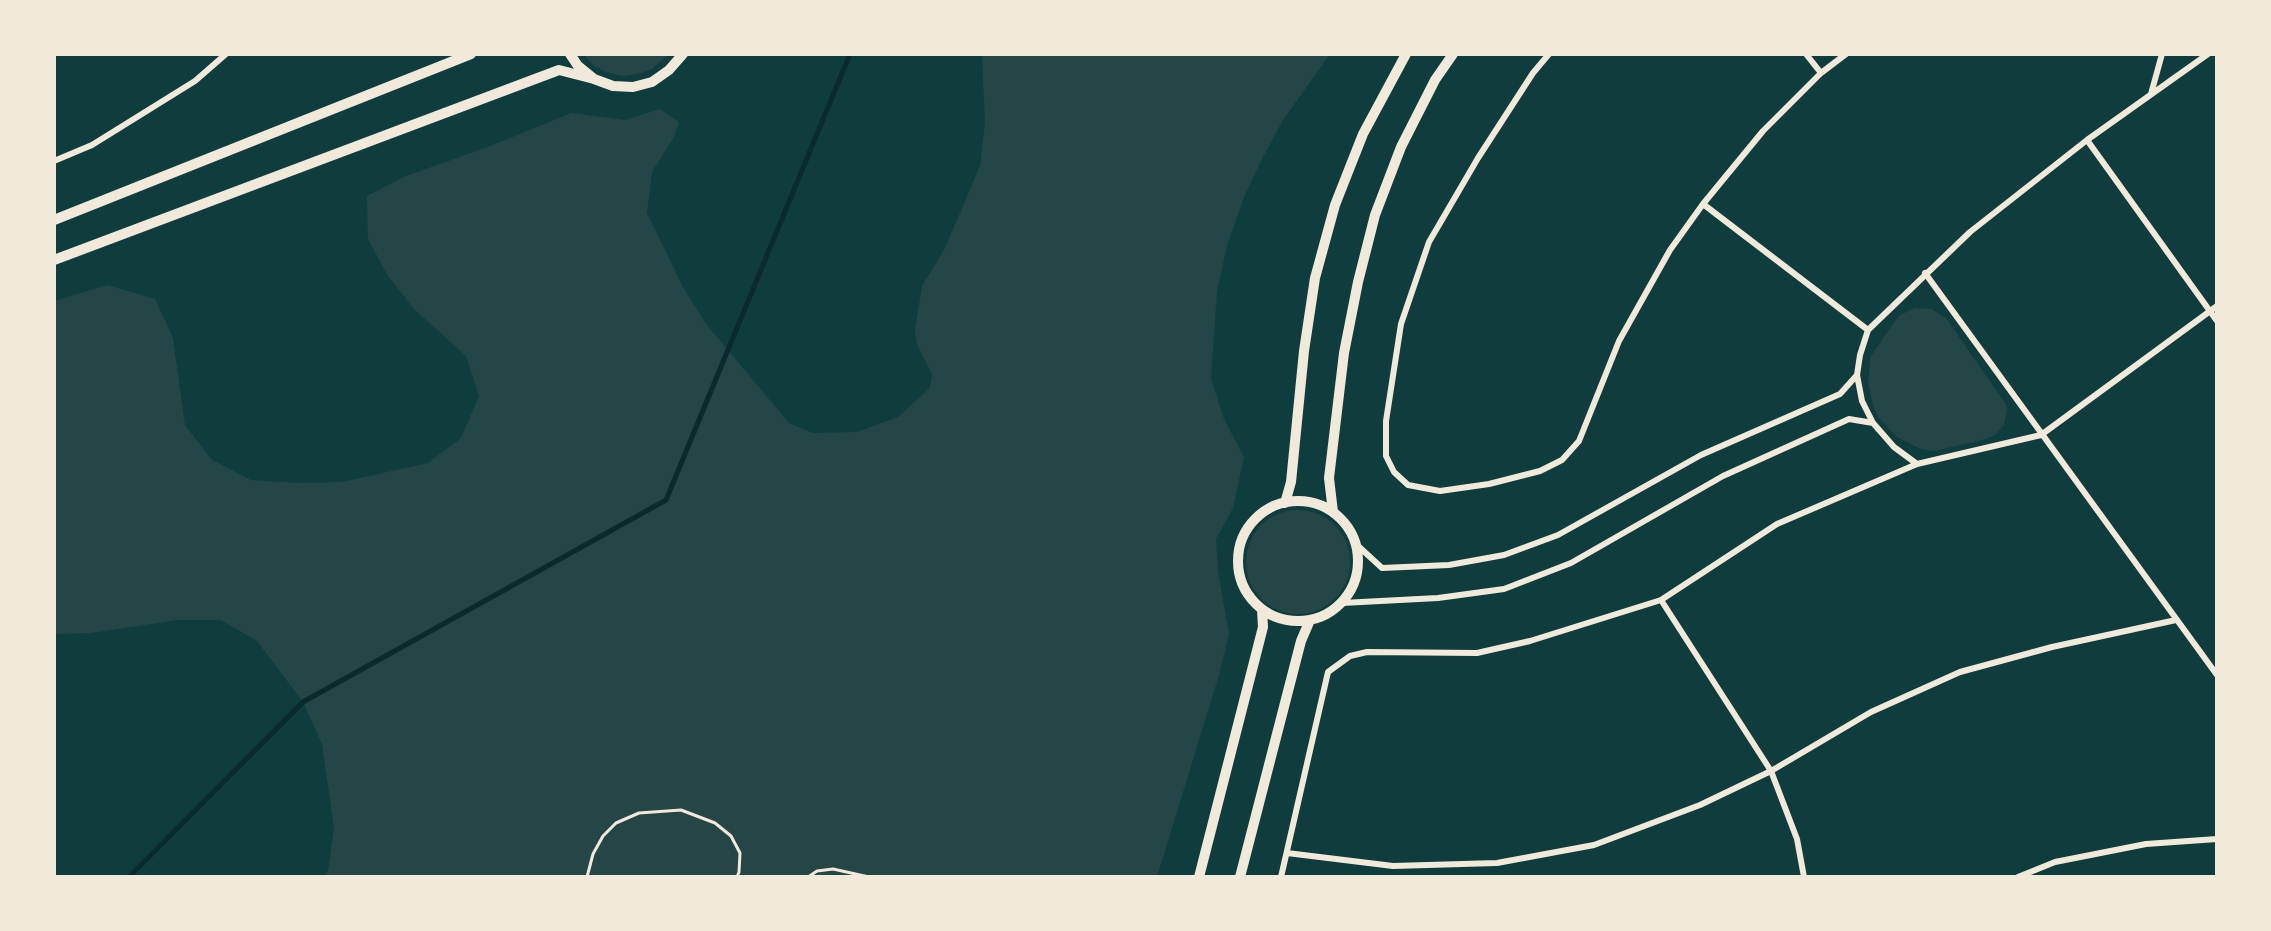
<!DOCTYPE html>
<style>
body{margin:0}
#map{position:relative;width:2271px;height:931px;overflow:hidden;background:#0f3d3e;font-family:"Fira Sans",sans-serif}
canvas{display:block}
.frame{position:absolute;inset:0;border:56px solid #f1e9da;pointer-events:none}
</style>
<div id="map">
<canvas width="2271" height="931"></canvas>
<div class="frame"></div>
</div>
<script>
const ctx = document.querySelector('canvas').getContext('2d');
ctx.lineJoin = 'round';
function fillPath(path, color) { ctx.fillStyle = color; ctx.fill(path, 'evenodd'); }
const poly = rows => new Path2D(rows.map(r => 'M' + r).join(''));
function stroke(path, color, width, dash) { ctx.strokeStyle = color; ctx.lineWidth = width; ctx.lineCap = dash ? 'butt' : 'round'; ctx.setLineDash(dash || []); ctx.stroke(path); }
const green = poly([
 [583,54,669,54,652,69,638,74,623,76,608,73,594,66],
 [982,54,1330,54,1283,120,1262,159,1244,197,1227,246,1217,291,1211,379,1224,419,1244,457,1233,508,1216,539,1218,571,1229,634,1219,675,1157,877,323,877,328,871,334,828,322,744,303,702,257,641,221,620,178,620,91,633,54,634,54,301,107,285,155,299,173,338,185,425,212,460,251,480,297,483,342,482,428,463,461,438,479,396,466,356,414,309,388,276,368,239,367,196,406,176,488,147,571,113,625,120,660,109,679,122,674,137,652,172,647,213,683,287,706,324,789,423,812,433,857,432,898,417,930,388,932,374,917,345,915,330,922,286,945,248,980,166,985,123],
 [1915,308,1931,309,1946,318,2005,403,2007,410,2004,425,1995,435,1983,440,1934,451,1921,449,1897,437,1879,418,1873,406,1868,381,1871,356,1895,321,1900,315],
 '1246 562a52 52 0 1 1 104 0a52 52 0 1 1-104 0Z'
]);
const stream = poly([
 [129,877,303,702,666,500,850,54]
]);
const path = poly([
 [587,877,593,854,603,836,616,823,639,813,681,810,715,823,731,836,740,853,739,872,737,877],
 [808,877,817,871,833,869,869,877]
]);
const minor = poly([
 [1549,54,1533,73,1478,158,1429,242,1401,324,1386,421,1386,456,1394,472,1408,485,1440,491,1489,484,1540,471,1562,460,1579,441,1619,341,1670,250,1703,204,1763,131,1821,73,1846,54],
 [1806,54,1821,73],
 [2151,94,2162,54],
 [2087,140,2217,321],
 [54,161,92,145,195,81,226,54],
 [1703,204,1868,330],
 [1925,273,2217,675],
 [1917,464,1894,447,1873,423,1862,401,1857,375,1860,355,1868,330,1970,232,2087,140,2208,54],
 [1357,545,1382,568,1449,565,1504,555,1558,535,1701,455,1840,394,1857,375],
 [1661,600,1771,771,1797,839,1804,877],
 [1342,603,1438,598,1504,589,1571,563,1723,476,1849,419,1873,423],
 [1287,853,1393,866,1497,863,1594,845,1700,805,1771,771,1871,712,1960,672,2052,647,2176,620],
 [1281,877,1328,672,1350,656,1367,652,1477,653,1530,641,1661,600,1777,524,1917,464,2041,435,2217,306],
 [2018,877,2055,862,2146,844,2217,839]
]);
const tertiary = poly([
 [570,54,578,66,594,79,613,86,633,87,652,82,669,70,683,54],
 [54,220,471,54],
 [54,260,559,70,594,79],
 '1238 561a60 60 0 1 1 120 0a60 60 0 1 1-120 0Z',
 [1285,503,1291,482,1304,351,1315,278,1335,205,1363,134,1406,54],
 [1333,512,1329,478,1344,353,1358,282,1375,215,1401,147,1435,80,1453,54],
 [1199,877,1263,627,1262,610],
 [1240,877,1301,641,1310,620]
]);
fillPath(green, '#244646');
stroke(stream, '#0a2a2b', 5);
stroke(path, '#f1e9da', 3);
stroke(minor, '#f1e9da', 6);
stroke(tertiary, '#f1e9da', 10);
</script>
